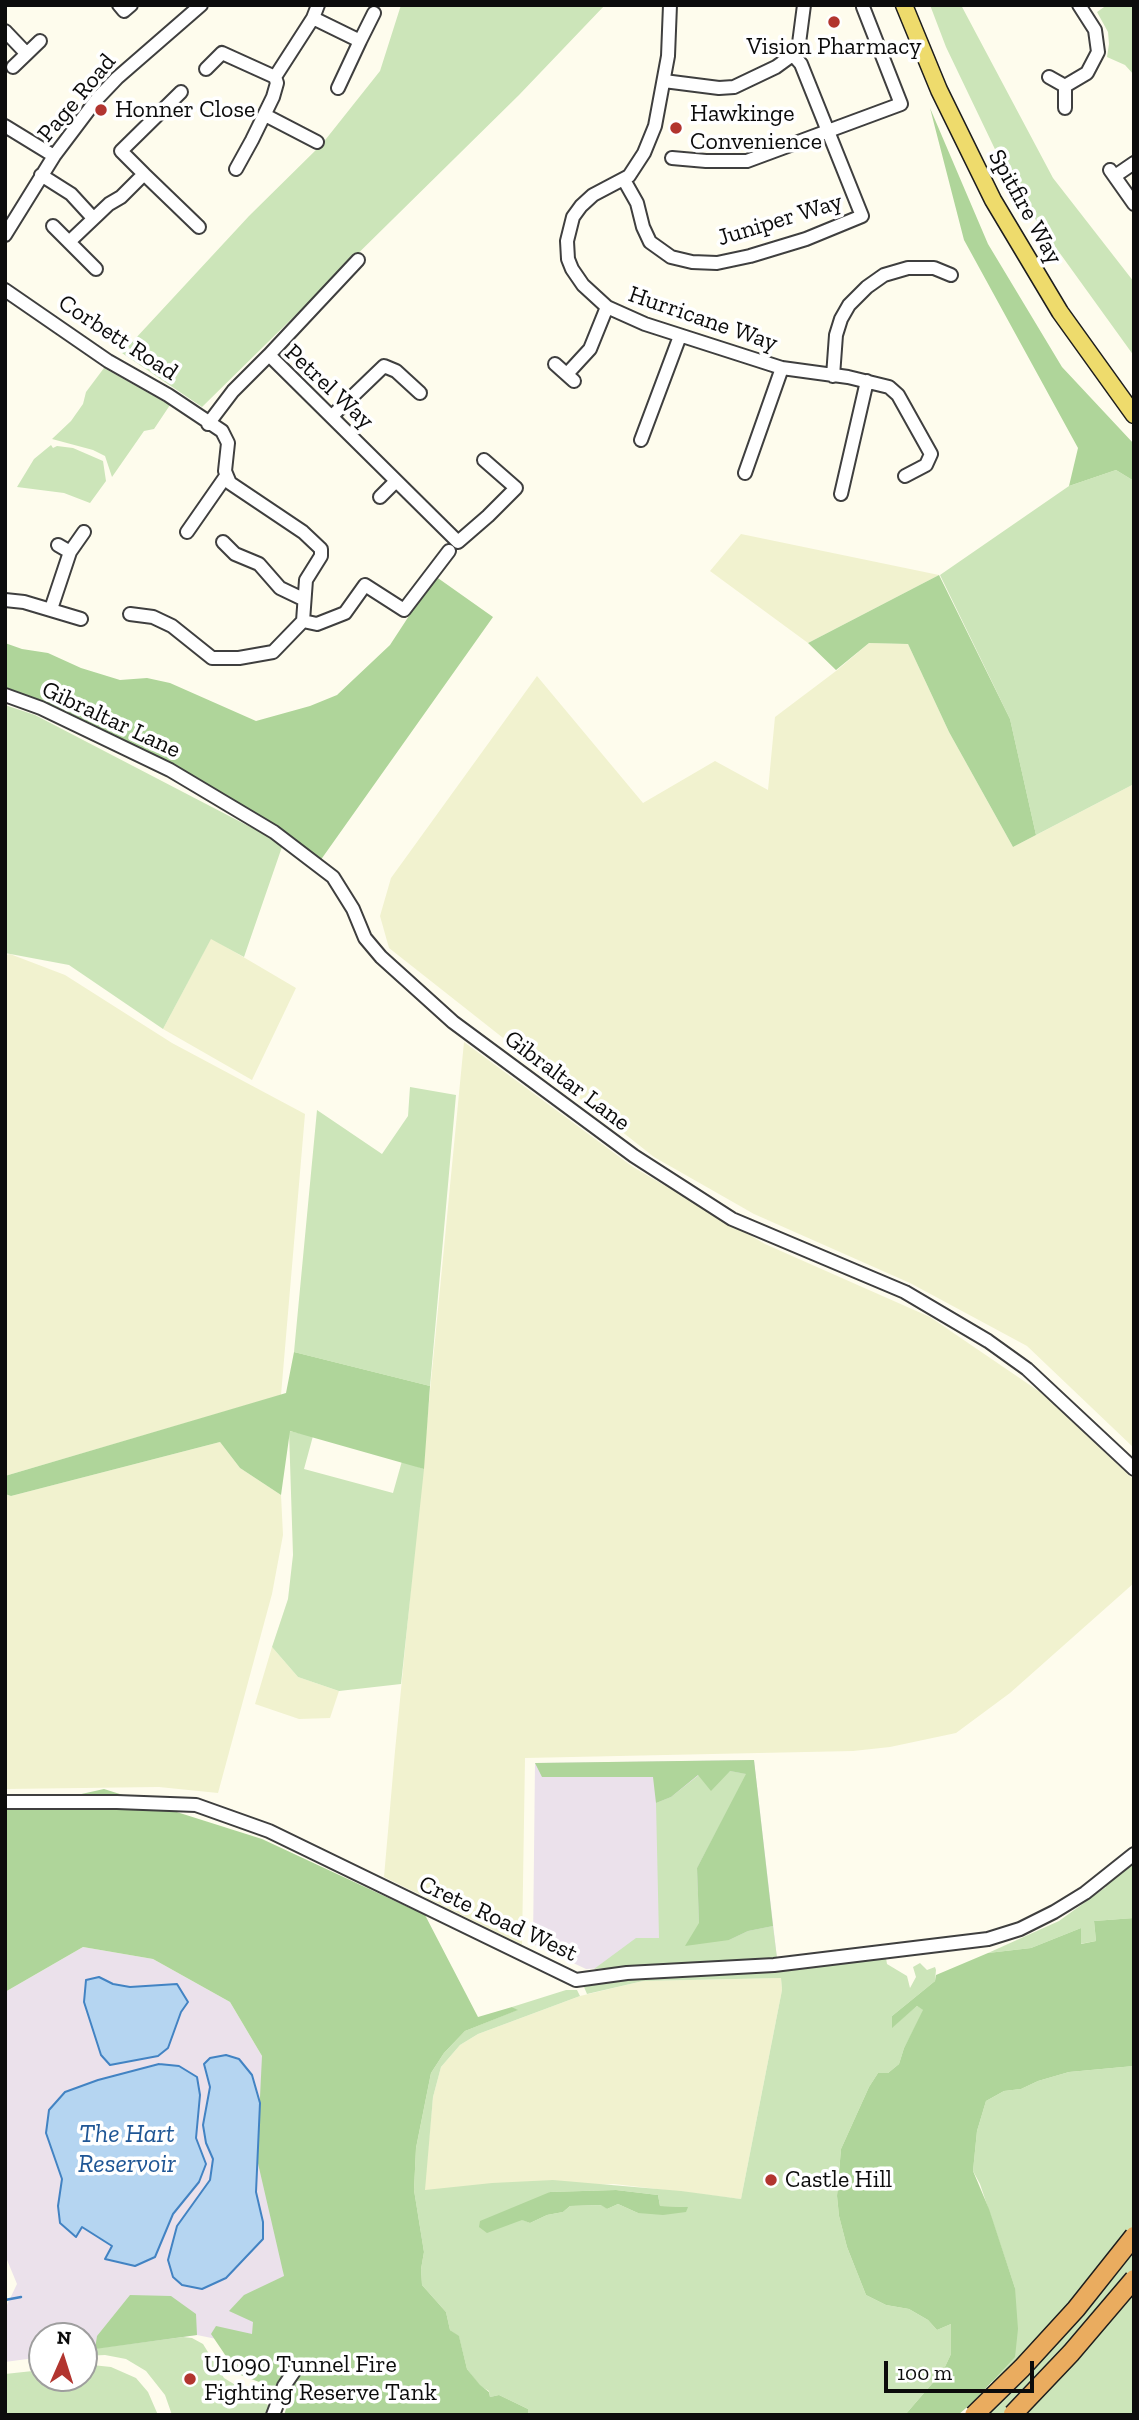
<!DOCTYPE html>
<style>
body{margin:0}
#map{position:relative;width:1139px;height:2420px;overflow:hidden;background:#fefced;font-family:"Zilla Slab",serif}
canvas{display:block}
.frame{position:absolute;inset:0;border:7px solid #0c0c0c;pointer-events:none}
.north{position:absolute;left:28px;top:2322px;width:70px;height:70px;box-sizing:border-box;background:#fff;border:2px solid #9e9e9e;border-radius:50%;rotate:3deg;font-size:19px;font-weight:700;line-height:28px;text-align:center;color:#0c0c0c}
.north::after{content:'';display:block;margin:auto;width:24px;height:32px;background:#b2352f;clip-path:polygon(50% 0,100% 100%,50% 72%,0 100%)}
.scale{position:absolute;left:884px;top:2361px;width:150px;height:32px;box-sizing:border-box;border:4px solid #0c0c0c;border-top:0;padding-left:9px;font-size:21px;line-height:24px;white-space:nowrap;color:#0c0c0c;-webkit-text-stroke:5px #fff;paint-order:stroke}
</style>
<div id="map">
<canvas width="1139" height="2420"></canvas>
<div class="frame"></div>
<div class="north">N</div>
<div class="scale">100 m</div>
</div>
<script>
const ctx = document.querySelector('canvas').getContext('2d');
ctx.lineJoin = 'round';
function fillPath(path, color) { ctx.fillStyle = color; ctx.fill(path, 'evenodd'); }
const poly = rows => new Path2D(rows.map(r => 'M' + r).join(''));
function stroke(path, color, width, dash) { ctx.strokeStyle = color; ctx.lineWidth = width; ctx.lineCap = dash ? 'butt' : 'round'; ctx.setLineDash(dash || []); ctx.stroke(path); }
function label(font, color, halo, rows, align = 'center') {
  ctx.font = font + ' "Zilla Slab",serif'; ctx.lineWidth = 7; ctx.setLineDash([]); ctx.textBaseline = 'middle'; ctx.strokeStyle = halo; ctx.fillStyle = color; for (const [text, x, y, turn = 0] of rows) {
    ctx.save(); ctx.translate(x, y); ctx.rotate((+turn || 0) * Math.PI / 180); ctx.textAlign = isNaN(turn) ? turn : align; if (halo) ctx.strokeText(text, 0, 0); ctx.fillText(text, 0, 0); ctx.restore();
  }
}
const industrial = poly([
 [754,1760,777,1958,586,1969,533,1944,535,1763],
 [83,1947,153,1959,230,2002,262,2056,284,2277,255,2347,197,2335,84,2351,84,2336,42,2336,42,2357,5,2362,5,2309,17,2284,5,2255,5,1992]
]);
const farmland = poly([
 [741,534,939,575,808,643,710,571],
 [869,643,908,644,949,732,1013,847,1134,784,1134,1448,1027,1346,910,1283,754,1214,654,1157,389,948,380,916,391,878,537,676,643,803,715,761,768,790,775,717,836,671],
 [211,938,296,988,252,1080,163,1029],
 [10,954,65,975,172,1043,305,1114,281,1395,5,1476,5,955],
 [464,1042,633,1167,765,1244,930,1317,1043,1394,1134,1480,1134,1583,1010,1693,956,1733,890,1747,853,1751,525,1758,522,1945,384,1877,395,1751],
 [220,1442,240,1468,281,1495,283,1535,272,1594,218,1793,159,1787,5,1789,5,1494,11,1496],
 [272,1647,298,1677,339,1691,330,1718,299,1719,255,1704],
 [781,1978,782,1990,741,2199,614,2184,424,2191,433,2097,441,2067,460,2045,478,2034,580,1996,643,1981]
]);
const green = poly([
 [401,5,605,5,519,95,202,407,122,353,249,216,322,144,380,71],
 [930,5,961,5,1053,178,1134,282,1134,356,1015,191,946,47],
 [1107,5,1134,5,1134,75,1125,65,1107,57,1109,44,1108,32,1097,12],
 [104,368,170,405,154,429,144,431,112,477,105,456,93,450,52,439,71,421,83,404,86,392],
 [51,445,53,448,57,446,73,448,103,461,106,481,90,503,64,493,17,487,34,459],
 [1116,470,1134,481,1134,784,1036,835,1010,719,940,575,1069,486],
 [5,705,35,715,283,844,244,957,211,939,163,1029,69,965,5,953],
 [410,1087,456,1095,430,1386,294,1352,317,1110,382,1154,408,1116],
 [289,1431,313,1436,304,1469,393,1493,402,1461,424,1469,401,1684,339,1691,298,1677,272,1647,288,1599,293,1555],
 [730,1771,747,1774,697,1868,699,1923,729,1940,748,1931,773,1926,777,1958,594,1969,636,1938,659,1938,656,1803,671,1797,699,1775],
 [1134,1859,1134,1918,1094,1921,1096,1941,1080,1944,1081,1928,1031,1948,988,1953,1059,1921,1106,1887,1101,1885],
 [886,1958,887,1964,907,1976,910,1988,916,1977,913,1967,920,1963,927,1970,935,1967,936,1970,935,1981,892,2016,892,2027,917,2006,924,2010,904,2048,899,2064,888,2073,878,2073,869,2087,841,2149,837,2196,839,2216,847,2247,866,2295,886,2305,909,2309,928,2320,937,2330,951,2324,951,2354,943,2371,905,2415,528,2415,528,2409,499,2395,490,2397,489,2391,480,2386,467,2369,459,2337,450,2330,446,2312,422,2285,421,2269,424,2252,414,2190,416,2148,431,2073,444,2053,465,2031,517,2010,512,2007,566,1990,577,1990,580,1996,478,2034,460,2045,441,2067,433,2097,425,2190,492,2183,553,2180,681,2191,741,2199,782,1990,781,1978,643,1981,587,1994,584,1987,636,1977,764,1970],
 [616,2190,658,2195,660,2206,687,2207,638,2213,618,2204,607,2209,602,2205,570,2206,563,2212,547,2215,530,2223,523,2220,550,2192],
 [1134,2066,1134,2415,976,2415,973,2402,992,2383,1015,2288,980,2184,973,2171,977,2131,986,2101,1004,2091,1021,2089,1038,2081,1069,2072],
 [183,2337,192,2338,203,2344,224,2378,268,2405,269,2415,172,2415,165,2395,146,2371,126,2359,105,2355,84,2356,84,2350],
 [92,2365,111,2367,136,2378,148,2392,158,2415,5,2415,5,2374,42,2370,42,2378,84,2378,84,2366]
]);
const forest = poly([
 [930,108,988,244,1062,367,1134,444,1134,481,1116,470,1069,486,1078,448,964,240],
 [939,575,1010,719,1036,835,1013,847,949,732,908,644,869,643,836,670,808,643],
 [435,576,493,617,320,861,287,834,178,767,55,706,5,687,5,643,22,649,48,653,81,668,120,680,147,678,170,683,256,721,310,706,337,695,390,645],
 [294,1352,430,1386,424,1469,290,1431,281,1495,240,1468,220,1442,11,1496,5,1494,5,1476,286,1393],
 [754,1760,773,1926,748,1931,729,1940,685,1946,699,1923,697,1868,746,1774,730,1771,711,1791,698,1775,671,1797,656,1803,653,1777,542,1777,535,1763],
 [104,1789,262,1839,425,1915,478,2017,512,2007,518,2010,465,2031,444,2053,431,2073,416,2148,414,2190,424,2252,421,2269,422,2285,446,2312,450,2330,459,2336,467,2369,480,2385,489,2392,490,2397,499,2395,528,2409,528,2415,284,2415,291,2394,238,2374,211,2334,216,2326,252,2334,253,2322,229,2311,244,2295,284,2276,257,2159,262,2056,230,2002,153,1959,83,1947,5,1992,5,1808,18,1808],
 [1134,1918,1134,2066,1069,2072,1038,2081,1021,2089,1004,2091,986,2101,977,2131,973,2171,989,2209,1015,2288,1018,2329,1015,2357,973,2402,958,2415,905,2415,943,2371,951,2354,951,2324,937,2330,928,2320,909,2309,886,2305,866,2295,847,2247,839,2216,837,2196,841,2149,869,2087,878,2073,888,2073,899,2064,904,2048,923,2010,917,2006,892,2028,892,2016,935,1981,936,1975,988,1953,1031,1948,1081,1928,1081,1944,1096,1941,1094,1921],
 [616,2190,658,2195,660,2206,688,2207,686,2212,663,2215,638,2213,618,2204,607,2209,601,2205,570,2206,563,2212,547,2215,530,2223,522,2220,487,2233,479,2227,480,2221,550,2192],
 [130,2295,171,2296,196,2314,197,2335,95,2349,97,2336]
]);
const water = poly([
 [99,1977,113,1984,130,1987,177,1984,188,2002,181,2012,168,2048,158,2056,110,2065,101,2055,84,2002,86,1980,99,1977],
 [226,2055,239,2059,252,2075,260,2103,256,2192,263,2222,263,2239,226,2278,202,2289,182,2285,173,2277,168,2260,177,2226,210,2180,213,2159,206,2143,203,2125,210,2087,204,2064,210,2058,226,2055],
 [159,2064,179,2066,197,2077,200,2095,196,2138,206,2164,199,2182,173,2214,155,2257,135,2266,105,2259,112,2246,82,2227,76,2237,60,2223,58,2206,62,2179,46,2133,49,2110,65,2092,98,2080,159,2064]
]);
const stream = poly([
 [5,2300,21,2297]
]);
const minor = poly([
 [119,5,124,11,131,5],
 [670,5,668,56,655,126,644,153,629,176,593,195,581,206,573,217,567,241,568,259,572,269,583,285,607,307,645,324,782,368,848,377,889,387,898,395,931,454,926,465,905,476],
 [313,18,360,41,374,13],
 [5,31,26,53],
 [13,67,40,41],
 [206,69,222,53,275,77],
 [1049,77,1065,86,1065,108],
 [664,81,719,88,734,87,776,67,798,51,804,5],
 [1065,86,1087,73,1098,52,1095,30,1079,5],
 [338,88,360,41],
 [265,115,317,142],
 [5,126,54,156],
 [672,158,706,161,747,161,901,104,863,7],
 [236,169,252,140,273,97,277,83,275,77,313,18,318,5],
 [1110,170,1134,204],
 [144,174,199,227],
 [41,175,71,194,93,218],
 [1115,176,1134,163],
 [624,180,637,203,643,227,650,242,671,257,692,262,717,263,750,256,806,239,862,216,801,64,794,56],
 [53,226,96,269],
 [5,235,54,156,97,99,117,78,201,5],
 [69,242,109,204,121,197,144,174,121,151,181,92],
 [5,290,108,361,168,395,222,431,228,443,225,471,230,483,303,532,321,549,321,556,306,580,303,621,273,652,239,658,212,658,172,626,153,617,130,614],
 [269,355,358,260],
 [555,364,574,381],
 [567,374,590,349,607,307],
 [833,376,836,335,841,319,849,305,867,287,884,275,908,268,934,268,951,275],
 [332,416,384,366,396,371,420,393],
 [208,424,233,391,269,355,458,542,488,516,516,488,484,460],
 [641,440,680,336],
 [745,473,782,368],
 [841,494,867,381],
 [380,497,396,481],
 [187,532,226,476],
 [223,542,235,554,259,564,280,588,303,599],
 [58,545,70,552],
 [5,600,24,602,81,619],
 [51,609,70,552,84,532],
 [303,621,317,624,345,613,365,585,404,610,449,551],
 [5,695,41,708,170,770,274,832,333,877,353,909,365,938,381,957,453,1022,634,1156,732,1219,905,1292,988,1341,1027,1369,1134,1469],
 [5,1802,117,1802,196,1805,269,1831,576,1980,627,1973,774,1965,988,1939,1020,1929,1054,1912,1085,1893,1134,1854],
 [273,2415,284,2386,295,2370]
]);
const major = poly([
 [904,5,939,90,993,200,1060,312,1134,415]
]);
const highwayBridge = poly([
 [1013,2414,1071,2353,1134,2279],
 [974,2415,1022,2368,1076,2309,1134,2236]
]);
const markers = [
 [834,22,7,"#b2352f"],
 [101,110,7,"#b2352f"],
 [676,128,7,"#b2352f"],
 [771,2180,7,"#b2352f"],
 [190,2379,7,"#b2352f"]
];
const poiNames = [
 ["Vision Pharmacy",834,47,"center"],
 ["Honner Close",115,110],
 ["Hawkinge",690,114],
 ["Convenience",690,142],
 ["Castle Hill",785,2180],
 ["U1090 Tunnel Fire",204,2365],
 ["Fighting Reserve Tank",204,2393]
];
const streetNames = [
 ["Page Road",77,98,-50],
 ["Spitfire Way",1025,207,61],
 ["Juniper Way",780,220,-17],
 ["Hurricane Way",703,319,19],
 ["Corbett Road",118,338,33],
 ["Petrel Way",329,387,43],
 ["Gibraltar Lane",111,720,25],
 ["Gibraltar Lane",567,1081,37],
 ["Crete Road West",498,1919,25]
];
const waterNames = [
 ["The Hart",127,2135],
 ["Reservoir",127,2165]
];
fillPath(industrial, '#ebe1eb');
fillPath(farmland, '#f1f2cf');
fillPath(green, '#cce5b9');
fillPath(forest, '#afd59a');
fillPath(water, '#b5d5f1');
stroke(water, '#4283c3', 2);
stroke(stream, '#4283c3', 2.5);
stroke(minor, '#3f3f3f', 16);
stroke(major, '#1d1d1d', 19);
stroke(minor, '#fff', 12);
stroke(major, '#eedb6c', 16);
stroke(highwayBridge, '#1d1d1d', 21, []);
stroke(highwayBridge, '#eaac5f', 18);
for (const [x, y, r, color] of markers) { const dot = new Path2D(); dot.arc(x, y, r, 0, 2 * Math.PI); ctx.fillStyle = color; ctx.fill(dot); stroke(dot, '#fff', 2.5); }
label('24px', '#0c0c0c', '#fff', poiNames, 'left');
label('24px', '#0c0c0c', '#fff', streetNames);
label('italic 26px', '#1f5695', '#fff', waterNames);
</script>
